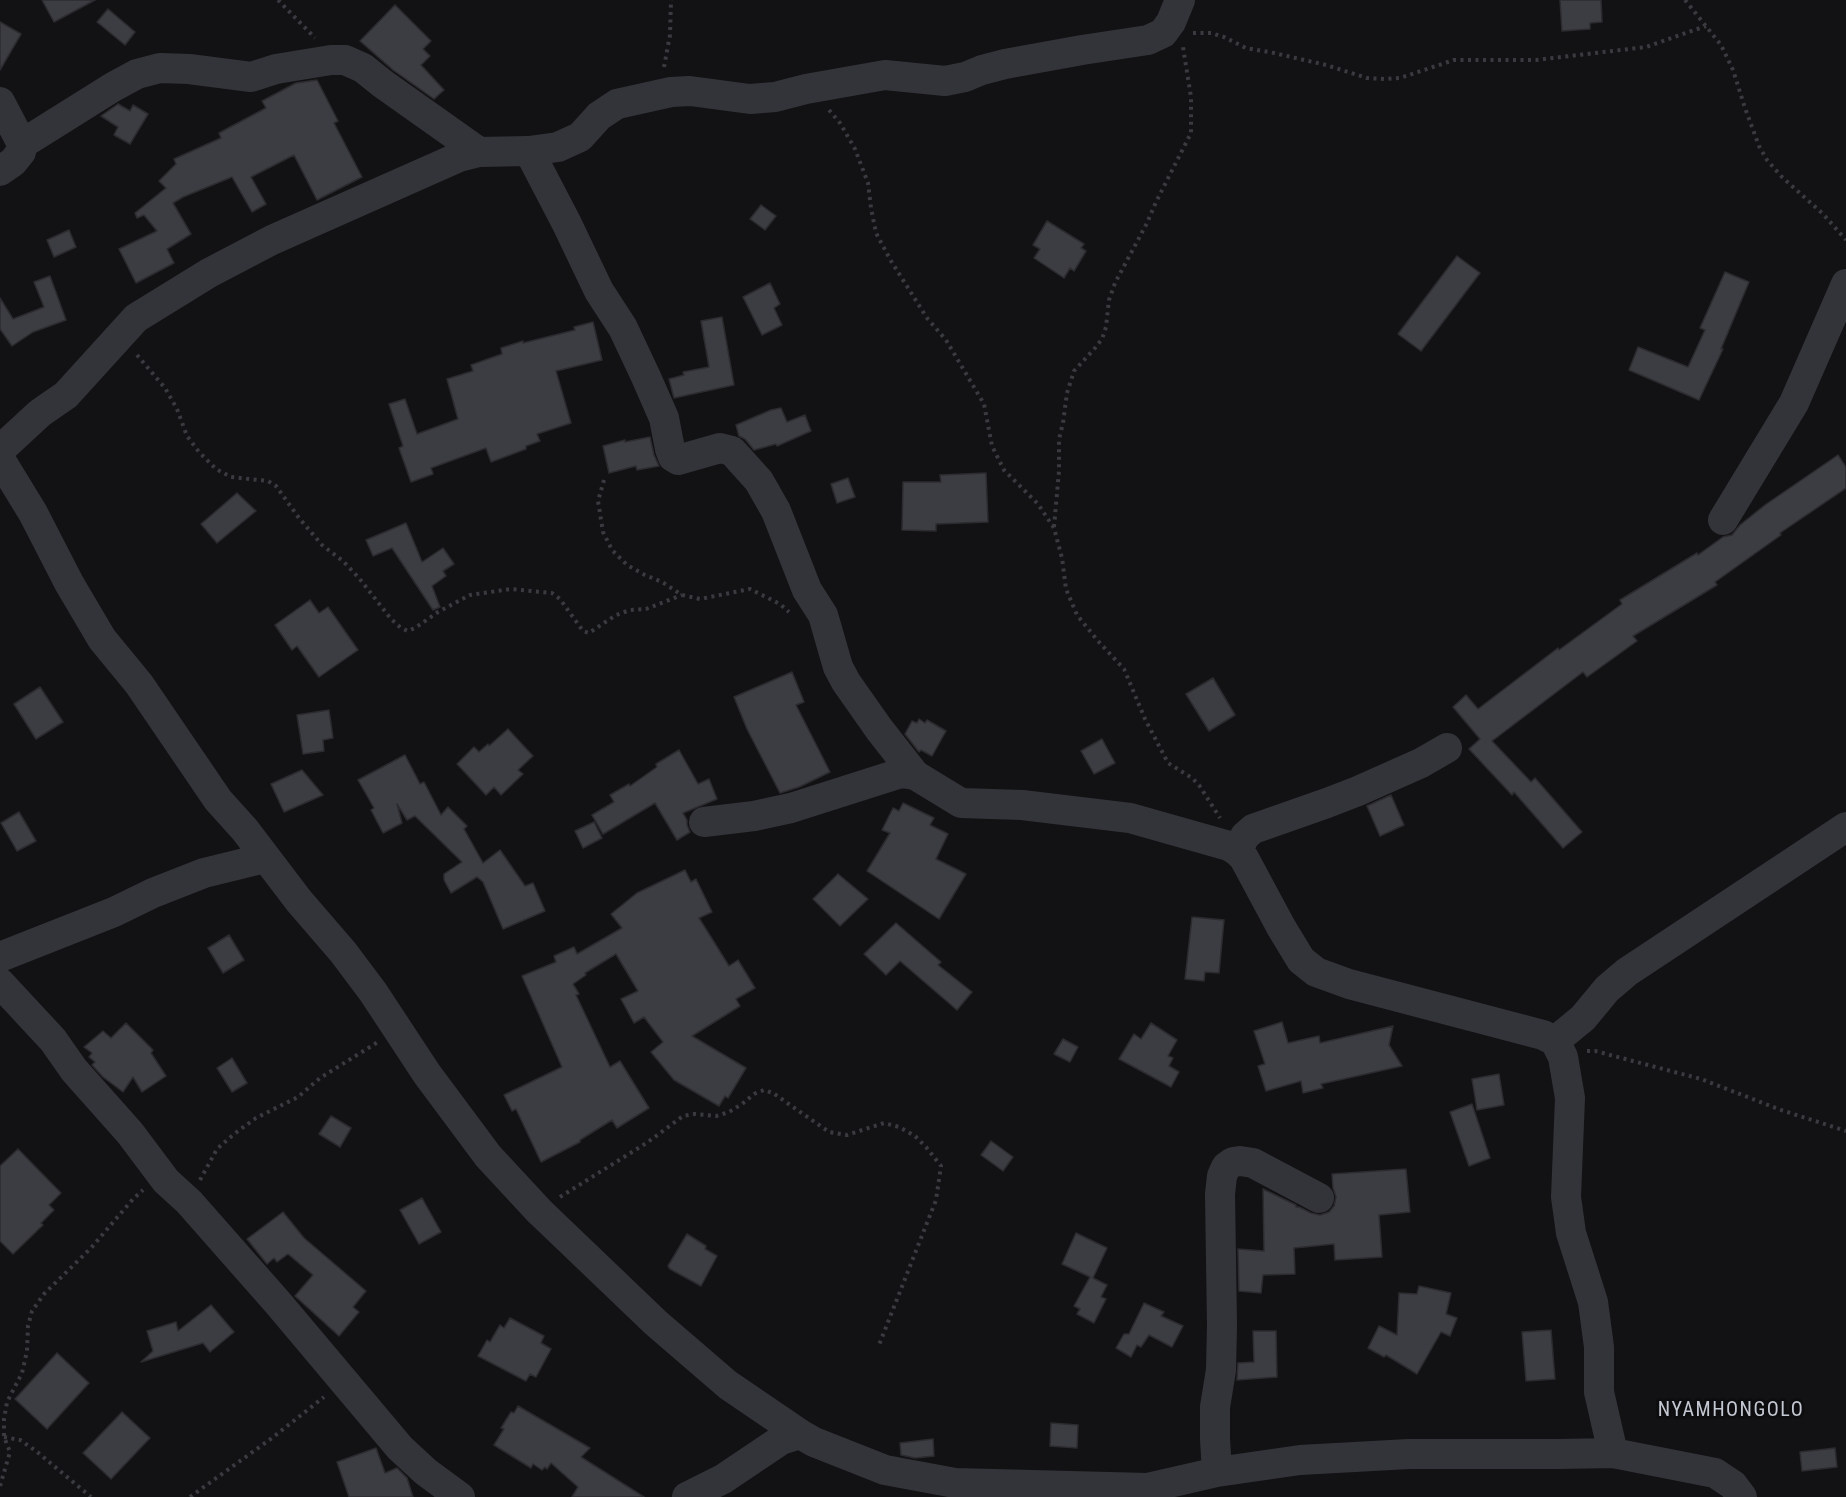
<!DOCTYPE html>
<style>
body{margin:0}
canvas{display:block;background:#121214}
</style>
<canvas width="1846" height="1497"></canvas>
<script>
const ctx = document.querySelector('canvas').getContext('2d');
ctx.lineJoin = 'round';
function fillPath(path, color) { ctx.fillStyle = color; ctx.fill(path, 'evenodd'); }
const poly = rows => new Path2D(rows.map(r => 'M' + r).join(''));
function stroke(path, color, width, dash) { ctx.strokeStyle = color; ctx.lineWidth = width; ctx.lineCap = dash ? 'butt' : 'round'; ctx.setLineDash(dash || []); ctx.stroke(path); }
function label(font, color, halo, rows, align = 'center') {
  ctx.font = font + ' "Roboto Condensed",sans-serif'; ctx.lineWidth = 6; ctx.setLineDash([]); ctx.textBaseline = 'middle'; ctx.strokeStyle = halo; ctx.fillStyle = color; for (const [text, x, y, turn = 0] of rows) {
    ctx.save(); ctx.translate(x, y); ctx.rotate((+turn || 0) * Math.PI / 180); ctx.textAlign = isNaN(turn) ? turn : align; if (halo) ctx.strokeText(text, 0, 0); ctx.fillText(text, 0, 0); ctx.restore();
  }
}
const building = poly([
 [42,0,95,0,54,22,42,0],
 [1560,0,1601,0,1602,22,1590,23,1590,29,1562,31,1560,0],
 [395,5,431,41,423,49,430,56,421,65,444,90,434,99,393,70,360,41,395,5],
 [108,9,135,32,125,45,97,22,108,9],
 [0,22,21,34,0,70,0,22],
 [317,80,338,121,334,123,362,177,317,200,294,155,251,177,266,204,252,212,232,177,183,197,173,203,191,234,167,249,174,263,136,283,119,249,157,231,144,215,137,218,135,213,166,188,159,181,176,164,174,159,221,138,219,133,266,108,262,101,296,83,317,80],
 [118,104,130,111,133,105,148,114,130,144,114,135,118,127,101,116,118,104],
 [761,205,776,216,765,230,750,219,761,205],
 [1047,221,1084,244,1081,248,1086,251,1074,271,1070,268,1064,278,1034,258,1040,249,1033,245,1047,221],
 [69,230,76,247,54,257,47,240,69,230],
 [1457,256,1480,273,1421,351,1398,334,1457,256],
 [1725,272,1749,282,1721,349,1723,349,1699,400,1629,370,1638,347,1688,367,1705,330,1700,328,1725,272],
 [50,276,66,320,33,332,12,346,0,329,0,298,13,319,44,307,34,282,50,276],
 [770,283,780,304,774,308,782,325,762,335,743,297,770,283],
 [722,317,734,385,674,398,669,379,684,375,683,372,709,367,701,321,722,317],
 [593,322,602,360,556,371,571,423,537,434,540,441,526,446,526,449,491,462,486,448,431,468,433,474,411,482,399,448,403,446,389,404,405,399,417,434,458,419,447,379,473,371,471,365,502,354,501,348,523,341,523,343,575,330,574,327,593,322],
 [781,408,787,422,805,415,811,431,777,446,776,444,754,450,745,439,739,436,736,425,771,410,781,408],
 [650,437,654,455,659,466,637,470,636,466,609,473,603,446,625,440,625,442,650,437],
 [1838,455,1846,467,1846,488,1780,533,1781,535,1715,582,1717,585,1633,636,1637,641,1587,677,1583,672,1492,741,1531,782,1535,778,1582,832,1563,848,1514,792,1512,795,1469,749,1480,739,1453,707,1466,695,1478,709,1558,648,1559,650,1622,604,1620,600,1697,553,1698,555,1723,537,1732,535,1740,525,1765,505,1838,455],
 [986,473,988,522,936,524,936,531,902,530,903,482,941,482,940,475,986,473],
 [848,478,855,497,837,503,831,484,848,478],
 [237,493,256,511,217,543,201,524,237,493],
 [406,523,422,562,443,548,454,564,443,571,446,576,432,586,440,607,433,610,392,548,373,556,366,540,406,523],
 [310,600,319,613,328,607,358,650,319,677,297,646,292,650,275,625,310,600],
 [792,672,804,702,796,705,830,772,799,787,780,793,747,729,734,697,792,672],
 [1213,678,1235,715,1209,731,1186,694,1213,678],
 [40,687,63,722,36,739,14,704,40,687],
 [329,710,333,738,323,740,324,751,303,754,297,715,329,710],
 [919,719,925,723,927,720,946,731,932,756,921,750,919,752,905,734,912,721,917,723,919,719],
 [508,729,533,756,518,770,523,774,501,795,494,787,486,795,457,764,474,747,479,752,488,744,489,746,508,729],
 [1102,739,1115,763,1094,774,1081,751,1102,739],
 [679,750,698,784,709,779,717,799,683,813,687,820,687,825,690,832,677,840,655,803,603,834,592,815,614,802,610,795,629,784,630,786,657,767,656,764,679,750],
 [405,755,420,784,424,782,441,815,448,807,467,826,464,829,483,863,500,850,525,886,533,883,545,911,503,929,483,882,477,877,451,893,444,880,444,874,462,862,415,816,407,820,397,804,402,823,383,833,371,810,374,808,358,780,405,755],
 [302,770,323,795,284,812,271,784,302,770],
 [1391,795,1404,825,1380,836,1367,806,1391,795],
 [903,803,934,818,930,825,948,834,936,859,966,874,939,919,867,871,890,833,882,830,893,808,899,811,903,803],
 [19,812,36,841,17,851,1,823,19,812],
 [594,822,602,838,583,848,575,831,594,822],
 [685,870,691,882,696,879,712,912,699,918,729,966,738,960,755,988,736,999,740,1006,692,1036,746,1068,728,1098,725,1096,719,1106,674,1080,651,1052,663,1042,644,1017,634,1023,621,999,638,991,616,954,585,973,586,975,573,984,579,994,576,995,610,1067,620,1061,649,1108,617,1128,612,1120,580,1140,580,1142,541,1162,516,1109,512,1111,504,1095,562,1067,522,976,556,962,554,956,574,947,577,954,622,928,611,914,637,893,685,870],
 [838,874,868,899,840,926,813,899,838,874],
 [1192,917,1224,920,1219,973,1205,972,1204,981,1185,979,1192,917],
 [896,923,941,962,938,965,972,992,957,1010,900,961,886,975,864,954,896,923],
 [229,935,244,960,223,973,208,948,229,935],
 [1282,1022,1288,1043,1319,1036,1320,1043,1393,1026,1389,1045,1402,1066,1321,1084,1323,1088,1303,1093,1301,1081,1266,1091,1258,1066,1265,1064,1254,1031,1282,1022],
 [126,1023,153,1050,151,1053,166,1076,142,1092,133,1077,123,1092,103,1077,92,1065,95,1062,89,1057,92,1053,84,1047,103,1031,111,1038,126,1023],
 [1151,1023,1177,1040,1168,1056,1173,1058,1169,1066,1179,1072,1171,1087,1119,1059,1134,1034,1141,1039,1151,1023],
 [1063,1039,1078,1047,1070,1062,1054,1054,1063,1039],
 [232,1058,247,1083,232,1092,217,1068,232,1058],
 [1499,1074,1504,1105,1477,1110,1472,1079,1499,1074],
 [1472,1104,1490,1158,1469,1166,1450,1112,1472,1104],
 [331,1116,351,1128,340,1147,319,1134,331,1116],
 [991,1141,1013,1157,1003,1171,981,1155,991,1141],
 [18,1149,61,1193,49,1205,54,1210,41,1223,43,1225,13,1254,0,1241,0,1166,18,1149],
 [1406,1169,1410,1212,1379,1215,1382,1257,1335,1260,1334,1244,1294,1248,1295,1274,1263,1275,1261,1293,1239,1291,1238,1249,1264,1251,1263,1189,1296,1205,1296,1207,1299,1207,1311,1213,1320,1215,1329,1212,1334,1206,1336,1197,1333,1188,1332,1174,1406,1169],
 [422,1198,441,1232,419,1244,400,1210,422,1198],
 [283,1212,304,1238,366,1291,353,1307,359,1312,339,1336,295,1296,313,1275,288,1254,277,1262,274,1258,267,1264,247,1239,283,1212],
 [1076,1233,1107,1248,1093,1278,1107,1285,1101,1297,1106,1299,1094,1323,1077,1314,1080,1309,1074,1306,1090,1277,1062,1264,1076,1233],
 [687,1234,706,1246,705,1249,717,1256,701,1286,670,1269,668,1266,687,1234],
 [1419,1286,1451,1293,1446,1314,1457,1318,1450,1336,1441,1332,1417,1374,1386,1355,1384,1357,1368,1348,1379,1326,1397,1335,1399,1293,1417,1294,1419,1286],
 [1144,1303,1164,1312,1161,1316,1183,1326,1172,1347,1149,1335,1141,1347,1137,1345,1131,1357,1116,1348,1124,1334,1129,1334,1144,1303],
 [211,1305,234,1332,210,1352,203,1343,141,1362,153,1351,147,1331,176,1322,178,1331,211,1305],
 [510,1318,544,1336,541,1343,551,1349,536,1377,530,1374,526,1381,478,1356,487,1340,490,1342,500,1325,504,1328,510,1318],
 [1551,1330,1555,1379,1526,1381,1522,1332,1551,1330],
 [1253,1331,1276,1331,1277,1377,1237,1380,1238,1363,1254,1362,1253,1331],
 [57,1353,89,1383,47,1429,15,1399,57,1353],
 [518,1406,590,1448,581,1457,644,1497,572,1497,578,1487,551,1463,547,1469,545,1467,542,1470,533,1464,531,1468,494,1445,504,1429,501,1428,511,1412,514,1413,518,1406],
 [122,1412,150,1438,111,1479,83,1453,122,1412],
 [1051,1423,1078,1425,1077,1448,1050,1446,1051,1423],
 [933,1439,934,1456,915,1458,901,1455,900,1443,933,1439],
 [376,1448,385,1473,397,1468,407,1478,413,1497,349,1497,337,1462,376,1448],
 [1835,1448,1837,1467,1802,1471,1800,1452,1835,1448]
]);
const path = poly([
 [278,0,315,38],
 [1685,0,1721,45,1733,70,1745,108,1759,146,1767,160,1782,177,1823,214,1846,240],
 [1193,33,1211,33,1224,37,1246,48,1274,53,1326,65,1367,78,1384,79,1400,78,1454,60,1536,60,1646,47,1706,26],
 [664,67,670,35,671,0],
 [829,110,840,123,855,149,868,183,871,208,876,233,891,261,927,318,946,340,984,404,992,446,1004,470,1038,504,1054,528,1062,558,1066,589,1077,615,1098,641,1124,669,1145,719,1168,763,1192,778,1199,785,1220,818],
 [137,355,165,388,177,409,187,436,199,452,216,469,231,477,268,481,276,486,299,518,322,545,343,561,359,578,391,619,401,628,408,631,415,628,438,612,470,595,511,589,552,593,560,599,583,631,589,633,616,615,630,610,646,609,682,595],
 [604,480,598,501,603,532,612,550,627,565,645,575,662,582,682,595,700,599,750,589,780,604,789,612],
 [1054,527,1059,471,1059,439,1063,423,1067,393,1074,371,1095,348,1102,339,1106,327,1109,300,1115,283,1147,223,1156,202,1191,133,1191,97,1183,47],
 [1587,1051,1595,1051,1701,1079,1781,1110,1846,1131],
 [200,1180,217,1149,234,1134,256,1118,298,1097,320,1078,378,1042],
 [560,1197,648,1142,683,1116,695,1114,716,1116,729,1112,742,1104,754,1094,764,1090,773,1093,829,1132,847,1135,884,1123,899,1127,915,1136,926,1147,941,1166,936,1200,879,1345],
 [4,1437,20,1440,36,1451,91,1497],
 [0,1486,10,1452,4,1437,4,1419,7,1402,22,1373,27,1351,28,1326,32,1311,44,1294,91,1248,133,1199,143,1190],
 [190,1497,272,1438,324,1397]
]);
const minor = poly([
 [0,102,22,144,21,152,13,162,0,171],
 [22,144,113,87,137,74,160,68,189,69,251,77,276,69,331,60,345,60,363,68,383,84,479,152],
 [529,151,567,224,599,291,623,328,646,377,664,418,670,449,673,457,678,460,720,448,732,451,759,481,776,511,807,590,823,615,838,667,846,682,879,729,915,775],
 [0,450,40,413,66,395,136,318,209,273,272,240,459,157,479,152,529,151,558,147,580,137,599,116,617,104,671,92,690,91,750,99,775,97,806,89,885,75,945,81,965,77,982,70,1005,64,1082,50,1148,40,1163,33,1171,22,1180,0],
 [0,459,33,513,69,583,102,639,139,684,218,800,245,830,299,901,343,952,373,992,427,1074,488,1156,539,1211,656,1323,728,1385,800,1434,814,1442,885,1470,955,1483,1147,1488,1217,1472,1300,1460,1409,1454,1558,1454,1613,1453,1715,1473,1733,1485,1742,1497],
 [1723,520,1794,403,1846,284],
 [704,822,754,816,791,808,901,773,915,775,961,803,1022,805,1130,818,1229,846,1237,851,1244,858,1281,927,1301,960,1316,972,1349,984,1543,1035,1555,1041,1563,1057,1570,1098,1566,1197,1571,1233,1593,1302,1599,1347,1599,1392,1613,1453],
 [1237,851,1245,836,1253,829,1327,803,1358,791,1421,763,1447,748],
 [0,957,114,912,153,893,204,873,265,858],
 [0,983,53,1040,74,1070,130,1133,166,1181,189,1202,278,1303,400,1448,426,1472,460,1497],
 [1555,1041,1583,1018,1607,989,1627,972,1846,827],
 [1217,1472,1215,1439,1215,1407,1221,1370,1222,1325,1220,1194,1222,1176,1226,1167,1233,1162,1240,1161,1253,1163,1319,1198],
 [687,1497,723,1479,781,1440,800,1434]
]);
const quarterNames = [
 ["NYAMHONGOLO",1731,1411]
];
fillPath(building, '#3c3d42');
stroke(building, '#2c2c30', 1.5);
stroke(path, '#393b40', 4, [3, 4.5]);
stroke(minor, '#333439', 30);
ctx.letterSpacing = '1.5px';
label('20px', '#c4c8d2', '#0d0d0f', quarterNames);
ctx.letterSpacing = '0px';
</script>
